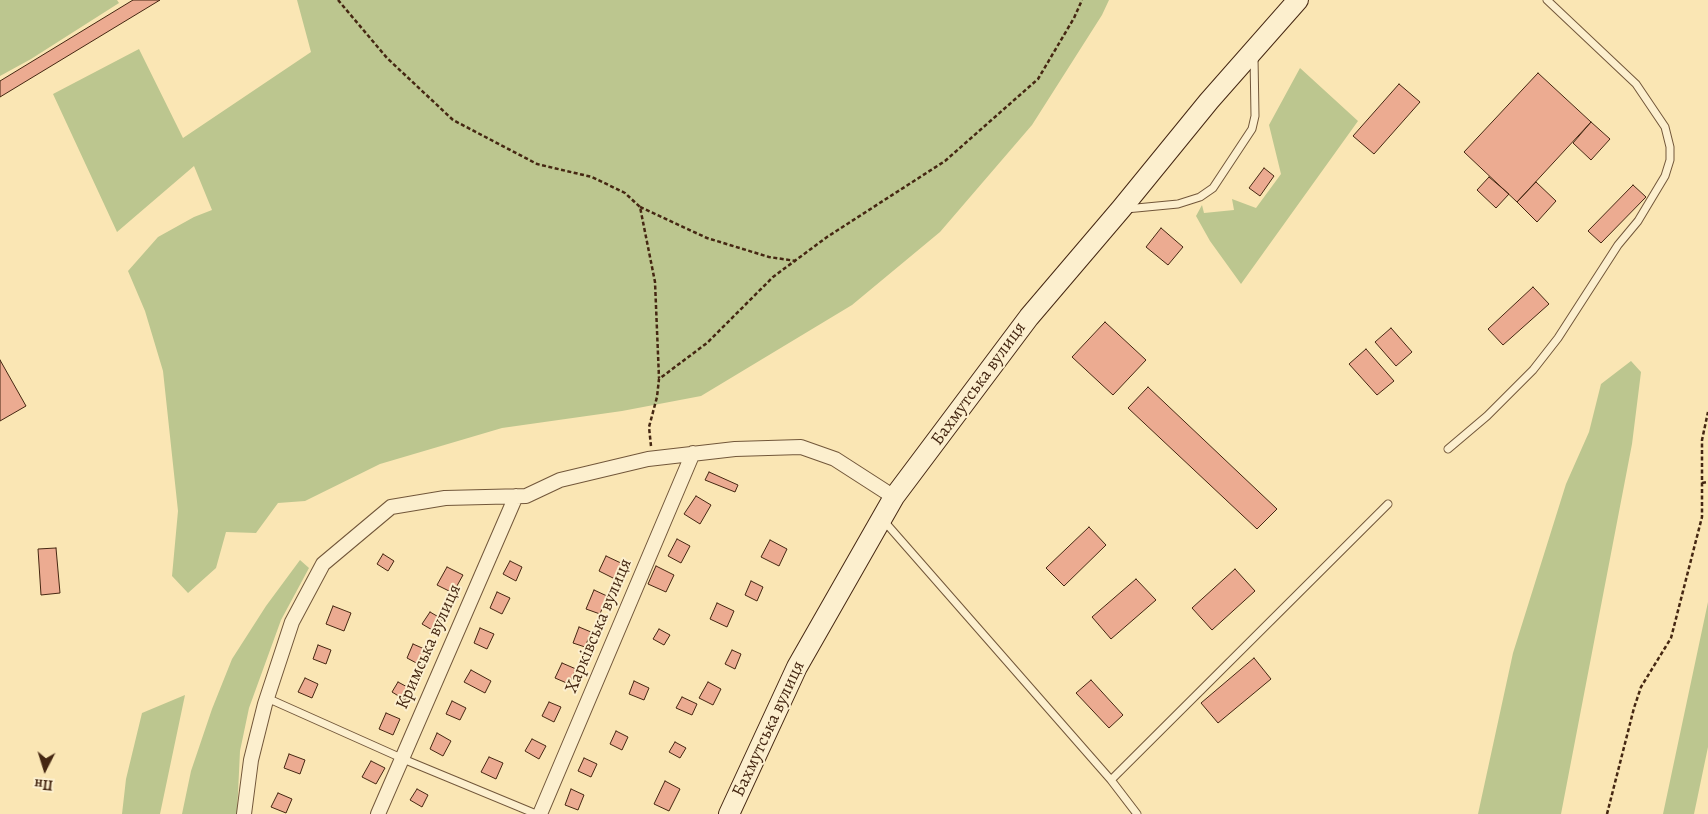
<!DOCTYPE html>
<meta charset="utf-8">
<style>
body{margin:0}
#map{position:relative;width:1708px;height:814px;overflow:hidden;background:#fae6b4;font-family:Alegreya,serif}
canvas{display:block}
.north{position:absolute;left:20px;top:744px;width:50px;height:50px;-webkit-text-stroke:4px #fcefce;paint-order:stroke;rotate:185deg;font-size:14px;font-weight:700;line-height:20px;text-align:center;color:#452712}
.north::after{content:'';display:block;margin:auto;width:18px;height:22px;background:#452712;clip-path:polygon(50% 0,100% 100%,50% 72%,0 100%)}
</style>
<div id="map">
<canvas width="1708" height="814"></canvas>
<div class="north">Пн</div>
</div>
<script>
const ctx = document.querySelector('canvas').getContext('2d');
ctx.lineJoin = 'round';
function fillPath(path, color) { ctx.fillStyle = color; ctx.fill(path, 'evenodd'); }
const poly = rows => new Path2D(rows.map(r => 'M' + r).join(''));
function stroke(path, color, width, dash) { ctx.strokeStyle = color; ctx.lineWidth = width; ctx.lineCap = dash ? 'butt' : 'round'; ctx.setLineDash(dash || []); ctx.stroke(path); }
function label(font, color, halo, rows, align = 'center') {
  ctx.font = font + ' Alegreya,serif'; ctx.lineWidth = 4; ctx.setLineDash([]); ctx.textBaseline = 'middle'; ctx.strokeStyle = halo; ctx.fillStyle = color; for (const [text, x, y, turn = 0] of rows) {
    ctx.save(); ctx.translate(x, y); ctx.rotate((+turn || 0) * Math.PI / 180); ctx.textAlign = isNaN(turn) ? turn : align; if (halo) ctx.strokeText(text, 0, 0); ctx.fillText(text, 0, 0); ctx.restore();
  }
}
const green = poly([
 [0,0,117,0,119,3,31,59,0,76],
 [297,0,1109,0,1102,15,1032,125,940,232,852,305,701,396,622,411,502,428,380,464,305,501,278,503,256,533,226,532,216,568,188,593,172,576,178,511,163,371,145,311,128,271,158,237,194,217,212,210,194,166,117,232,53,94,139,49,183,138,311,52],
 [1300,68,1358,121,1241,284,1210,241,1196,216,1202,205,1204,213,1234,210,1232,199,1256,208,1281,174,1269,125],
 [1631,361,1641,372,1632,444,1561,814,1478,814,1513,653,1566,484,1589,432,1601,384],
 [300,560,309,568,281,620,249,708,240,751,237,814,182,814,191,771,212,709,232,659,266,606],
 [1708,602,1708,747,1694,814,1663,814],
 [185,695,160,814,122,814,126,779,142,713]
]);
const building = poly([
 [133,0,160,0,0,97,0,81,133,0],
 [1538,73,1591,122,1517,202,1464,152,1538,73],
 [1399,84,1420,102,1374,154,1353,136,1399,84],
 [1591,122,1610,139,1591,160,1573,143,1591,122],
 [1264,168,1274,176,1260,196,1249,188,1264,168],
 [1489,177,1509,194,1496,208,1477,190,1489,177],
 [1536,182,1556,201,1537,222,1517,202,1536,182],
 [1633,185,1646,197,1601,243,1588,231,1633,185],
 [1161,228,1183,247,1168,265,1146,247,1161,228],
 [1533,287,1549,304,1503,345,1488,329,1533,287],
 [1105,322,1146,360,1113,395,1072,357,1105,322],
 [1391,328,1412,352,1396,366,1375,342,1391,328],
 [1366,349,1394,381,1377,395,1349,364,1366,349],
 [0,360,26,406,0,421,0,360],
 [1148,387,1277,509,1257,529,1128,408,1148,387],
 [709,472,738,485,735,492,705,480,709,472],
 [696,496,711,505,700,524,684,514,696,496],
 [1089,527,1106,545,1064,586,1046,568,1089,527],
 [677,539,690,546,681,563,668,556,677,539],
 [770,540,787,549,779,566,761,557,770,540],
 [56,548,60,593,41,595,38,549,56,548],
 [383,554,394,561,388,571,377,564,383,554],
 [606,556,623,564,615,579,599,571,606,556],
 [510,561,522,567,516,581,503,574,510,561],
 [656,566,674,575,666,592,648,584,656,566],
 [447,567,463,575,453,593,437,585,447,567],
 [1235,569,1255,591,1212,630,1192,608,1235,569],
 [1136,579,1156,600,1111,639,1092,617,1136,579],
 [751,581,763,587,757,601,745,595,751,581],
 [594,590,607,596,600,614,586,609,594,590],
 [497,592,510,598,502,614,490,608,497,592],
 [717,603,734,611,727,627,710,619,717,603],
 [333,606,351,613,344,631,326,624,333,606],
 [430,612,442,619,434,631,422,624,430,612],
 [579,627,591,632,585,647,573,643,579,627],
 [480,628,494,634,487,649,474,643,480,628],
 [659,629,670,635,664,645,653,639,659,629],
 [413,644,429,651,422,666,407,658,413,644],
 [318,645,331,650,326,664,313,659,318,645],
 [732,650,741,654,735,669,725,664,732,650],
 [1254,658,1271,679,1218,723,1201,703,1254,658],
 [562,663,576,669,569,684,555,678,562,663],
 [471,670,491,681,485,693,464,682,471,670],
 [305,678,318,684,312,698,298,692,305,678],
 [1091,680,1123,715,1109,728,1076,693,1091,680],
 [634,681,649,688,644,700,629,694,634,681],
 [398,682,411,689,405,700,392,692,398,682],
 [708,682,721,689,713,705,699,698,708,682],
 [682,697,697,704,692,715,676,708,682,697],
 [452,701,466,708,460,720,446,714,452,701],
 [549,702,561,707,554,722,542,716,549,702],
 [386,713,400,719,393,735,379,729,386,713],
 [616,731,628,737,622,750,610,744,616,731],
 [437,733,451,741,443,756,430,749,437,733],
 [532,739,546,746,539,759,525,751,532,739],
 [675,742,686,748,680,758,669,752,675,742],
 [289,754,305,760,300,774,284,768,289,754],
 [489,757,503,763,496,779,481,772,489,757],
 [584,758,597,764,591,777,578,771,584,758],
 [371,761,385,768,376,784,362,777,371,761],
 [665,781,680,789,669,811,654,804,665,781],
 [417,789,428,795,422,807,410,800,417,789],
 [571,789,584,795,578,810,565,805,571,789],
 [278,793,292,799,286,813,271,807,278,793]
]);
const path = poly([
 [338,0,387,58,453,120,537,164,592,177,625,193,640,207,655,282,659,378],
 [640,207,707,238,769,257,796,261],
 [651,446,649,427,657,397,659,379,707,343,773,277,827,237,945,161,1038,79,1074,18,1082,0],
 [1702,483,1708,482],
 [1607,814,1634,708,1641,687,1671,638,1702,517,1702,440,1708,412]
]);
const service = poly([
 [1126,209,1178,204,1200,197,1213,188,1252,129,1255,116,1254,57],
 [1448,449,1487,416,1533,370,1558,338,1618,245,1638,221,1665,176,1670,160,1670,147,1665,127,1636,84,1547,0],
 [884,521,1111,780,1137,814],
 [267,698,408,761,536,814],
 [1111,780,1388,504]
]);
const minor = poly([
 [244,814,251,760,265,704,292,622,323,564,391,507,445,498,526,496,560,480,648,459,735,449,801,447,835,459,894,497],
 [378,814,516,496],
 [540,814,693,453]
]);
const secondary = poly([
 [729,814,797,667,894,497,1029,317,1121,209,1209,101,1298,0]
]);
const streetNames = [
 ["Бахмутська вулиця",979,384,-54],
 ["Харківська вулиця",599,626,-67],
 ["Кримська вулиця",429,647,-66],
 ["Бахмутська вулиця",769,729,-65]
];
fillPath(green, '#bcc68f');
fillPath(building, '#ecab91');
stroke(building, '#452712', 1);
stroke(service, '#72573a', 9);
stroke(minor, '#72573a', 16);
stroke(secondary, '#452712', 22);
stroke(path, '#452712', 2.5, [4, 2.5]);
stroke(service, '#fcefce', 7);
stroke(minor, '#fcefce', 14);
stroke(secondary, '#fcefce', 20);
label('18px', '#452712', '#fcefce', streetNames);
</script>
